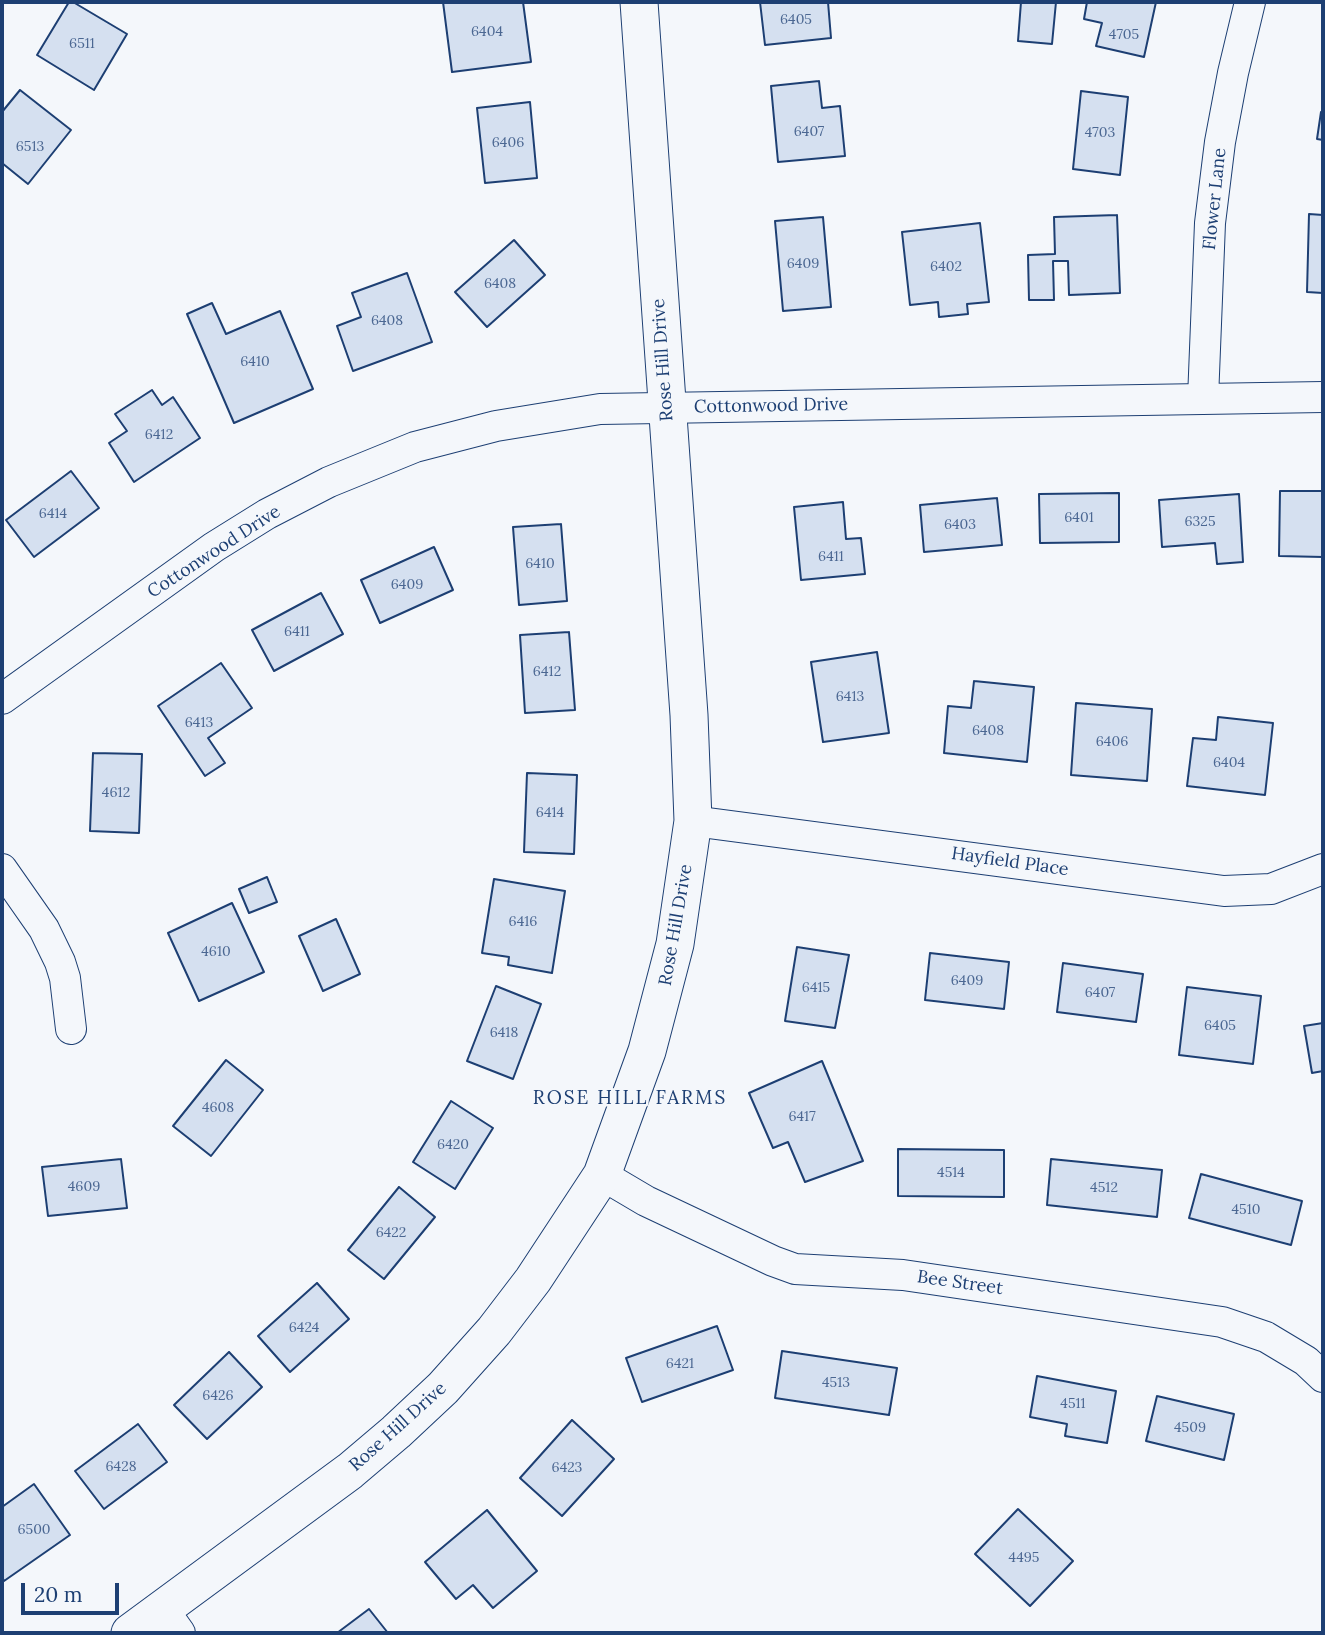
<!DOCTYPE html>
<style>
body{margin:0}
#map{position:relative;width:1325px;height:1635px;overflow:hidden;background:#f4f7fb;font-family:Lora,serif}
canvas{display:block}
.frame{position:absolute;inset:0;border:4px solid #1d3f73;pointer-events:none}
.scale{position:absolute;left:21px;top:1583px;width:98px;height:32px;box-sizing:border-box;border:4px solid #1d3f73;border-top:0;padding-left:9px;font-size:21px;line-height:24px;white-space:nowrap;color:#1d3f73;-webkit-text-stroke:5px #f4f7fb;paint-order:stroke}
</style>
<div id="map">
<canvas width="1325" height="1635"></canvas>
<div class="frame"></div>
<div class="scale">20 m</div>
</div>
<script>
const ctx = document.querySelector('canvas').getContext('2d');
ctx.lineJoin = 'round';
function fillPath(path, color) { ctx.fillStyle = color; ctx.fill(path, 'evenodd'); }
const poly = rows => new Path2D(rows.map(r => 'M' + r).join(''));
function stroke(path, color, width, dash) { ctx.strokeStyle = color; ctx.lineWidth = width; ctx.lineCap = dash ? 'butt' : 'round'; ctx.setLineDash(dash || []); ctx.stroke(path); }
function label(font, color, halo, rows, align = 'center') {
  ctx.font = font + ' Lora,serif'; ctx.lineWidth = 5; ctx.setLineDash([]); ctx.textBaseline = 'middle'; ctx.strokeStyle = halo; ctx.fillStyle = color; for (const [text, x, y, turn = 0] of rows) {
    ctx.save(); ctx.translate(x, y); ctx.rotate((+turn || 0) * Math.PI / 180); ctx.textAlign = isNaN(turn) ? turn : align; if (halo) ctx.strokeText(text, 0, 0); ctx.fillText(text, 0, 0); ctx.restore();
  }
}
const building = poly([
 [69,2,73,2,127,34,94,90,37,55,69,2],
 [443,2,523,2,531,62,452,72,443,2],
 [760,2,828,2,831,38,765,45,760,2],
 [1021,2,1056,2,1052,44,1018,41,1021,2],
 [1087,2,1156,2,1144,57,1096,46,1102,23,1084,19,1087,2],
 [819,81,822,108,840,106,845,156,778,162,771,86,819,81],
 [20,90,71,130,28,184,2,163,2,112,20,90],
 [1081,91,1128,97,1120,175,1073,169,1081,91],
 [530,102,537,178,485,183,477,108,530,102],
 [1321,112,1323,112,1323,140,1317,139,1321,112],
 [1309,214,1323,215,1323,293,1307,292,1309,214],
 [1117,215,1120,293,1069,295,1068,261,1053,261,1054,300,1029,300,1028,255,1055,254,1054,217,1117,215],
 [823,217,831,307,783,311,775,221,823,217],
 [980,223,989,302,967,304,968,314,939,317,938,302,910,305,902,232,980,223],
 [514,240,545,275,487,327,455,292,514,240],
 [407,273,432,342,353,371,337,326,361,317,352,293,407,273],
 [212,303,226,334,280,311,313,389,234,423,187,314,212,303],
 [152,390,162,405,173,397,200,438,134,482,109,443,127,431,115,414,152,390],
 [71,471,99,508,34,557,6,520,71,471],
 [1280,491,1323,491,1323,557,1279,556,1280,491],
 [1119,493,1119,542,1040,543,1039,494,1119,493],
 [1239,494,1243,562,1217,564,1215,543,1162,547,1159,500,1239,494],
 [997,498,1002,545,924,552,920,505,997,498],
 [843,502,846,539,861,538,865,574,801,580,794,507,843,502],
 [561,524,567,601,519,605,513,527,561,524],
 [434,547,453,590,380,623,361,580,434,547],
 [321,593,343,634,274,671,252,630,321,593],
 [569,632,575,710,525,713,520,635,569,632],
 [877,652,889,733,823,742,811,662,877,652],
 [221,663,252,708,208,738,225,763,205,776,158,706,221,663],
 [974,681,1034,687,1027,762,944,753,948,706,971,708,974,681],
 [1076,703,1152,709,1147,781,1071,775,1076,703],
 [1218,717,1273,723,1265,795,1187,786,1193,738,1216,740,1218,717],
 [93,753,142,754,139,833,90,831,93,753],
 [527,773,577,775,574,854,524,852,527,773],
 [267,877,277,902,249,913,239,889,267,877],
 [494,879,565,891,552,973,508,965,509,957,482,953,494,879],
 [232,903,264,972,199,1001,168,933,232,903],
 [336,919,360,974,323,991,299,936,336,919],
 [797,947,849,955,835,1028,785,1021,797,947],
 [930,953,1009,962,1004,1009,925,1000,930,953],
 [1063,963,1143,974,1136,1022,1057,1012,1063,963],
 [496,986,541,1004,513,1079,467,1061,496,986],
 [1187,987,1261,996,1253,1064,1179,1055,1187,987],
 [1323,1023,1323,1071,1312,1073,1304,1026,1323,1023],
 [226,1060,263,1090,211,1156,173,1126,226,1060],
 [822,1061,863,1161,805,1182,788,1142,773,1148,749,1093,822,1061],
 [451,1101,493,1128,455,1189,413,1162,451,1101],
 [898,1149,1004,1150,1004,1197,898,1196,898,1149],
 [121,1159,127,1208,48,1216,42,1167,121,1159],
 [1051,1159,1162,1170,1157,1217,1047,1205,1051,1159],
 [1201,1174,1302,1201,1291,1245,1189,1218,1201,1174],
 [399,1187,435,1217,384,1279,348,1250,399,1187],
 [317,1283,349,1319,290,1372,258,1336,317,1283],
 [717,1326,733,1370,642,1402,626,1358,717,1326],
 [782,1351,897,1368,889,1415,775,1398,782,1351],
 [229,1352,262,1387,207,1439,174,1405,229,1352],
 [1037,1376,1116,1391,1107,1443,1065,1436,1067,1424,1030,1417,1037,1376],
 [1157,1396,1234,1414,1224,1460,1146,1441,1157,1396],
 [572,1420,614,1459,562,1516,520,1478,572,1420],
 [138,1424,167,1462,104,1509,75,1471,138,1424],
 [34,1484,70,1535,4,1581,2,1577,2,1507,34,1484],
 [1018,1509,1073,1561,1030,1606,975,1554,1018,1509],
 [487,1510,537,1571,493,1608,473,1585,456,1599,425,1562,487,1510],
 [369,1609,388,1633,337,1633,369,1609]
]);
const minor = poly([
 [1203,399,1210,223,1220,142,1233,73,1250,2],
 [2,699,214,547,267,514,329,482,415,447,496,426,600,409,1323,397],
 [693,821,1224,891,1271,889,1323,869],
 [2,869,44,929,60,962,65,978,71,1029],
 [602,1175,646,1201,773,1261,795,1269,903,1275,1222,1322,1266,1337,1306,1361,1323,1377],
 [163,1609,180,1633]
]);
const tertiary = poly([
 [130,1633,350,1471,396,1432,443,1388,494,1331,533,1280,602,1175,647,1051,675,944,693,821,689,715,639,2]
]);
const numberNames = [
 ["6405",796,20],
 ["6404",487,32],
 ["4705",1124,35],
 ["6511",82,44],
 ["6407",809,132],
 ["4703",1100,133],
 ["6406",508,143],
 ["6513",30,147],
 ["6409",803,264],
 ["6402",946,267],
 ["6408",500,284],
 ["6408",387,321],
 ["6410",255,362],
 ["6412",159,435],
 ["6414",53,514],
 ["6401",1079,518],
 ["6325",1200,522],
 ["6403",960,525],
 ["6411",831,557],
 ["6410",540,564],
 ["6409",407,585],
 ["6411",297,632],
 ["6412",547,672],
 ["6413",850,697],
 ["6413",199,723],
 ["6408",988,731],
 ["6406",1112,742],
 ["6404",1229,763],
 ["4612",116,793],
 ["6414",550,813],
 ["6416",523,922],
 ["4610",216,952],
 ["6409",967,981],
 ["6415",816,988],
 ["6407",1100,993],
 ["6405",1220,1026],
 ["6418",504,1033],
 ["4608",218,1108],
 ["6417",802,1117],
 ["6420",453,1145],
 ["4514",951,1173],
 ["4609",84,1187],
 ["4512",1104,1188],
 ["4510",1246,1210],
 ["6422",391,1233],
 ["6424",304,1328],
 ["6421",680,1364],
 ["4513",836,1383],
 ["6426",218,1396],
 ["4511",1073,1404],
 ["4509",1190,1428],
 ["6428",121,1467],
 ["6423",567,1468],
 ["6500",34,1530],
 ["4495",1024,1558]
];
const streetNames = [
 ["Flower Lane",1215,199,-84],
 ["Rose Hill Drive",663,360,-94],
 ["Cottonwood Drive",771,406,-1],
 ["Cottonwood Drive",214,552,-33],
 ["Hayfield Place",1010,862,8],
 ["Rose Hill Drive",676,925,-80],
 ["Bee Street",960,1283,8],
 ["Rose Hill Drive",398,1427,-42]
];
const neighbourhoodNames = [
 ["ROSE HILL FARMS",630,1099]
];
fillPath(building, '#d5e0f0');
stroke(building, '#1d3f73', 2);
stroke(minor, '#1d3f73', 32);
stroke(tertiary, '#1d3f73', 39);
stroke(minor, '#f4f7fb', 30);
stroke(tertiary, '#f4f7fb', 37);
label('14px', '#4b6792', null, numberNames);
label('18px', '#1d3f73', '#f4f7fb', streetNames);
ctx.letterSpacing = '2px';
label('19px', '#1d3f73', '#f4f7fb', neighbourhoodNames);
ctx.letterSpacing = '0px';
</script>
